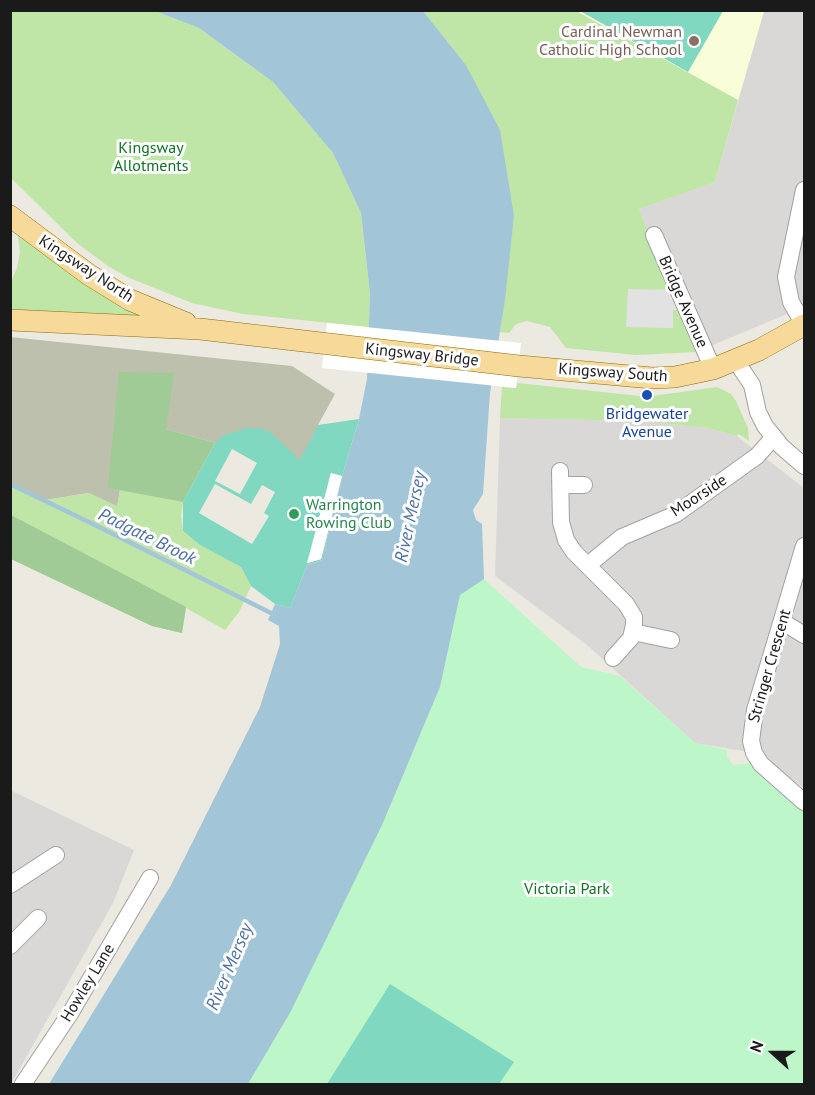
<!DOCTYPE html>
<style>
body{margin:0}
#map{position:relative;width:815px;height:1095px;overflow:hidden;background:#ece9e0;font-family:"PT Sans",sans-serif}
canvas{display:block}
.frame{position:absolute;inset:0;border:12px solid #1a1a1a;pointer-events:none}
.north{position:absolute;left:743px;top:1023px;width:60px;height:60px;-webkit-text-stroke:4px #fff;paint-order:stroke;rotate:291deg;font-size:16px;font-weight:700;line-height:24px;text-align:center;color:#1a1a1a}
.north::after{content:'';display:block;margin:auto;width:21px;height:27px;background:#1a1a1a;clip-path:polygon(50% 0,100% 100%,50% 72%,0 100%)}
</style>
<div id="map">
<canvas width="815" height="1095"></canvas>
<div class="frame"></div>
<div class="north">N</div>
</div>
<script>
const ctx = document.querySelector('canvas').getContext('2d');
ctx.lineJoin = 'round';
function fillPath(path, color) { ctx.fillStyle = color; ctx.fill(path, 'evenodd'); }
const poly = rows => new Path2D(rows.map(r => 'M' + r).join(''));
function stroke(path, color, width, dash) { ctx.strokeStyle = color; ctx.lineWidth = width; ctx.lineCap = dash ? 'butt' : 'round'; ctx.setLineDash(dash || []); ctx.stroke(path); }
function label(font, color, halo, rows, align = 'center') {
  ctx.font = font + ' "PT Sans",sans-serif'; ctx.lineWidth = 6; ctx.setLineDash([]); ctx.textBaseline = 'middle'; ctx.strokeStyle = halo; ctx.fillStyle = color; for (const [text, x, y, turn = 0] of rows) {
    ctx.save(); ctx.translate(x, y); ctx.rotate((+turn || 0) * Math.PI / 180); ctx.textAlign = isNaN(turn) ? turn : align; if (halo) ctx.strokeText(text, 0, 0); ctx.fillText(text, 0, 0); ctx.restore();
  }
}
const residential = poly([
 [764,11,804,11,804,307,696,352,639,209,715,182],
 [500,418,640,421,708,428,737,436,804,488,804,788,755,753,695,743,587,645,495,576],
 [10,790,134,850,113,903,11,1084]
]);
const education = poly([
 [576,11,764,11,738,100]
]);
const construction = poly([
 [10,337,292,366,335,394,318,425,298,485,238,440,215,443,166,429,109,488,120,490,117,507,89,493,45,500,11,484]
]);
const grass = poly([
 [11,11,155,11,199,28,273,82,333,153,361,213,370,294,369,327,243,314,192,303,127,277,108,266,77,243,11,178],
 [423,11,576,11,738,100,715,182,639,209,696,352,636,355,566,348,550,327,527,321,516,324,509,333,500,332,514,216,466,65],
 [17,230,152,319,11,309,10,284,17,268,20,252],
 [517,383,640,396,653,396,717,387,731,394,736,401,748,428,749,441,739,434,737,436,708,428,640,421,500,418,502,387,516,388],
 [10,484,45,500,89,493,117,506,120,490,183,502,181,515,183,531,198,543,241,567,251,586,239,612,225,630,186,608,182,633,152,626,11,559]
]);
const forest = poly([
 [119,372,174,373,166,429,215,443,183,502,108,488],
 [11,515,186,607,182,633,152,626,11,559]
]);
const park = poly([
 [484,579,581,667,620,676,695,743,727,750,727,757,733,765,752,763,804,808,804,1084,248,1084,284,1024,383,823,440,687,460,594]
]);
const pitch = poly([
 [580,11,723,10,723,11,688,72],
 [359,419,343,473,322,560,307,565,290,608,275,604,251,586,241,567,200,545,183,531,183,502,215,443,224,435,248,428,259,428,270,432,300,460,318,425],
 [232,449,257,463,240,494,215,481],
 [331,473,342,477,321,559,308,563],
 [215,484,251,504,262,485,275,492,264,513,269,516,252,544,199,513],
 [390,984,514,1062,499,1084,327,1084]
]);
const parking = poly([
 [628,289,677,290,686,310,673,310,673,328,626,327]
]);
const water = poly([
 [155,11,423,11,466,65,500,130,514,216,505,300,490,393,483,494,473,510,476,520,482,524,484,579,460,595,440,687,383,823,290,1013,248,1084,49,1084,171,885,260,707,280,644,279,626,268,620,275,604,290,608,307,565,322,560,343,473,359,419,367,379,370,294,361,213,333,153,273,82,199,28]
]);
const pier = poly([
 [327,323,521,343,516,388,322,368],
 [331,473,342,476,321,559,307,563]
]);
const stream = poly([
 [10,484,95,525,271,613]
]);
const minor = poly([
 [654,235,713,369],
 [804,325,791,302,786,277,804,190],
 [736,361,752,385,758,412,765,426,782,447,804,466],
 [560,471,561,522,566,540,574,552,626,604,634,617,634,625,631,638,613,658],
 [561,485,584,485],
 [804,546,755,710,751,741,754,753,761,764,804,802],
 [588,565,622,537,676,514,757,456,773,438],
 [783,622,804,635],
 [633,632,671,640],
 [10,885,56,855],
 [10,946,38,918],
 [23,1084,71,1012,150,878]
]);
const major = poly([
 [10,216,88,274,130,300,186,323],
 [10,320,200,329,519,366,652,378,675,377,713,369,759,350,804,325]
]);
const markers = [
 [694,41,6,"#8d6e63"],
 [647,395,6,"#1a4fb4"],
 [294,514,6,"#2e9e5b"]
];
const educationNames = [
 ["Cardinal Newman",682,32],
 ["Catholic High School",682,50]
];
const parkNames = [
 ["Kingsway",151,148],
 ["Allotments",151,166],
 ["Victoria Park",567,889]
];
const streetNames = [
 ["Kingsway North",86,269,33],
 ["Bridge Avenue",683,302,66],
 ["Kingsway Bridge",422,355,6],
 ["Kingsway South",613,373,4],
 ["Moorside",699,496,-33],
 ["Stringer Crescent",770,666,-74],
 ["Howley Lane",88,983,-59]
];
const transitNames = [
 ["Bridgewater",647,414],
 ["Avenue",647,432]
];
const leisureNames = [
 ["Warrington",306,505],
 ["Rowing Club",306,523]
];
const waterNames = [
 ["River Mersey",411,517,-78],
 ["Padgate Brook",147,537,26],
 ["River Mersey",230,967,-67]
];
fillPath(residential, '#d9d8d7');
fillPath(education, '#f9fdd8');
fillPath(construction, '#bdc0ac');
fillPath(grass, '#bfe5a7');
fillPath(forest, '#a0ca96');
fillPath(park, '#bdf6c8');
fillPath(pitch, '#81d8c0');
fillPath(parking, '#e2e2e2');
fillPath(water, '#a2c6d8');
fillPath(pier, '#fff');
stroke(stream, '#a2c6d8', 4.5);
stroke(minor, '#a1a1a1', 18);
stroke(major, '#8a6d07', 22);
stroke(minor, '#fff', 16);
stroke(major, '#f7d99a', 21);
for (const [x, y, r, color] of markers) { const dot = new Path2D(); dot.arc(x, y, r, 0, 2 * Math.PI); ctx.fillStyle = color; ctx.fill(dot); stroke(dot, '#fff', 2); }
label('16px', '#785e54', '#fff', educationNames, 'right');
label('16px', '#107122', '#fff', parkNames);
label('16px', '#1a1a1a', '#fff', streetNames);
label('16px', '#164399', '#fff', transitNames);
label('16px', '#27864d', '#fff', leisureNames, 'left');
label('italic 18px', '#4d6fa4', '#fff', waterNames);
</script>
